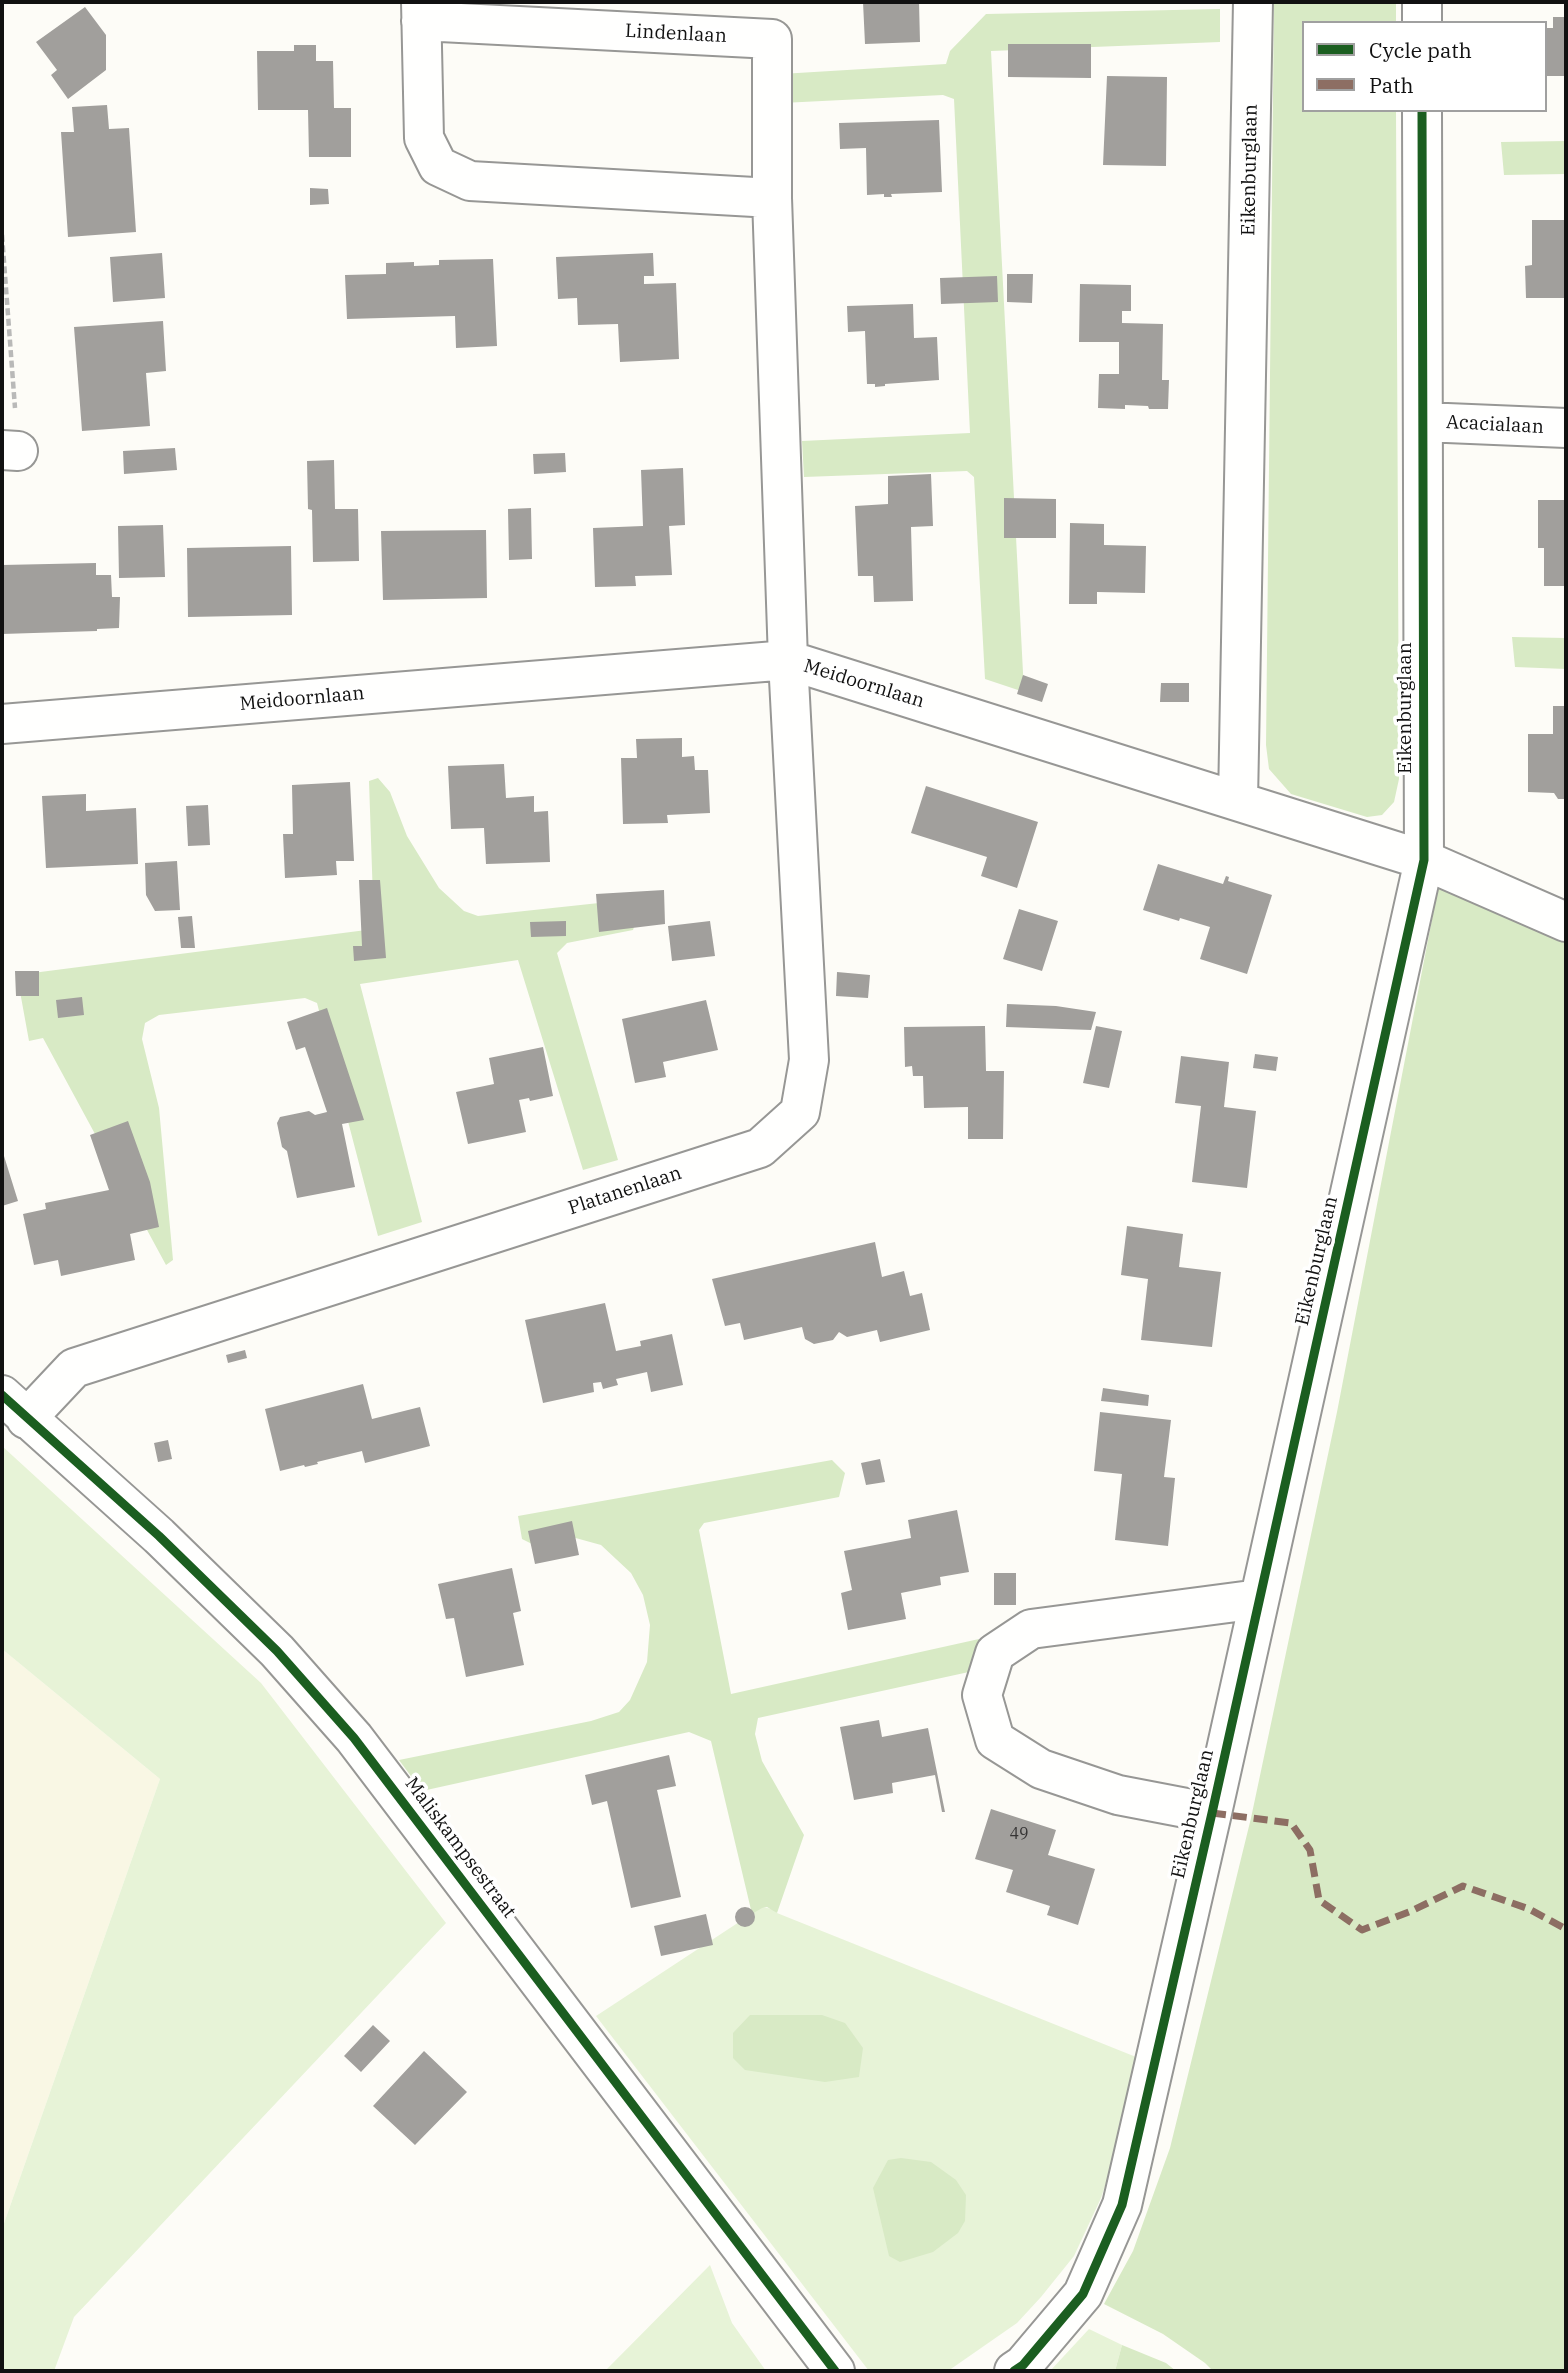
<!DOCTYPE html>
<style>
body{margin:0}
#map{position:relative;width:1568px;height:2373px;overflow:hidden;background:#fdfcf7;font-family:"IBM Plex Serif",serif}
canvas{display:block}
.frame{position:absolute;inset:0;border:4px solid #111;pointer-events:none}
.legend{position:absolute;left:1302px;top:21px;width:245px;height:91px;box-sizing:border-box;background:#fff;border:2px solid #a0a0a0;margin:0;padding:9px 12px;list-style:none;font-size:21px;color:#111}
.legend li{display:flex;align-items:center;gap:14px;height:35px}
.legend b{width:35px;border:2px solid #a0a0a0}
</style>
<div id="map">
<canvas width="1568" height="2373"></canvas>
<div class="frame"></div>
<ul class="legend">
<li><b style="height:9px;background:#1b5e20"></b>Cycle path</li>
<li><b style="height:9px;background:#8d6e63"></b>Path</li>
</ul>
</div>
<script>
const ctx = document.querySelector('canvas').getContext('2d');
ctx.lineJoin = 'round';
function fillPath(path, color) { ctx.fillStyle = color; ctx.fill(path, 'evenodd'); }
const poly = rows => new Path2D(rows.map(r => 'M' + r).join(''));
function stroke(path, color, width, dash) { ctx.strokeStyle = color; ctx.lineWidth = width; ctx.lineCap = dash ? 'butt' : 'round'; ctx.setLineDash(dash || []); ctx.stroke(path); }
function label(font, color, halo, rows, align = 'center') {
  ctx.font = font + ' "IBM Plex Serif",serif'; ctx.lineWidth = 7; ctx.setLineDash([]); ctx.textBaseline = 'middle'; ctx.strokeStyle = halo; ctx.fillStyle = color; for (const [text, x, y, turn = 0] of rows) {
    ctx.save(); ctx.translate(x, y); ctx.rotate((+turn || 0) * Math.PI / 180); ctx.textAlign = isNaN(turn) ? turn : align; if (halo) ctx.strokeText(text, 0, 0); ctx.fillText(text, 0, 0); ctx.restore();
  }
}
const farmland = poly([
 [2,1649,160,1779,2,2229]
]);
const green = poly([
 [2,1446,261,1683,446,1923,74,2317,54,2371,2,2371,2,2229,160,1779,2,1649],
 [762,1907,772,1909,777,1913,1146,2061,1101,2198,1074,2256,1041,2297,1017,2323,948,2371,869,2371,596,2016],
 [710,2265,732,2323,766,2371,605,2371],
 [1089,2329,1122,2345,1115,2371,1050,2371]
]);
const forest = poly([
 [1274,2,1396,2,1396,23,1304,23,1304,110,1396,110,1399,779,1394,802,1382,815,1367,817,1291,794,1269,769,1266,745],
 [1220,9,1220,42,991,51,1024,692,985,679,974,477,967,471,804,477,802,441,970,433,954,99,943,95,782,103,781,74,946,64,950,51,986,14],
 [1566,141,1566,174,1504,175,1501,142],
 [1512,637,1566,638,1566,669,1515,667],
 [378,778,390,792,407,836,439,888,464,911,478,916,627,900,640,908,633,930,567,943,557,953,618,1160,583,1170,518,960,360,984,422,1222,378,1236,317,1003,305,998,159,1015,145,1023,142,1039,159,1108,173,1260,166,1265,43,1038,29,1041,17,975,374,929,369,781],
 [1439,883,1566,936,1566,2371,1213,2371,1205,2363,1163,2334,1104,2304,1133,2251,1170,2148,1251,1818,1337,1412],
 [832,1460,845,1473,839,1497,704,1523,699,1530,731,1694,979,1639,978,1670,758,1718,755,1734,762,1761,804,1835,777,1913,767,1907,762,1908,752,1914,711,1741,689,1732,422,1791,399,1760,591,1721,619,1712,630,1700,647,1662,650,1625,643,1595,631,1573,601,1545,572,1537,532,1544,522,1539,518,1516],
 [750,2015,822,2015,845,2023,863,2048,859,2077,825,2082,745,2070,733,2058,733,2033],
 [901,2158,931,2162,956,2180,966,2195,965,2221,958,2233,933,2252,900,2262,889,2256,873,2188,888,2160],
 [1122,2345,1166,2363,1176,2371,1115,2371]
]);
const building = poly([
 [863,2,919,2,920,42,865,44],
 [85,7,106,35,106,70,68,99,51,75,57,70,36,42],
 [1553,17,1566,17,1566,76,1545,76,1545,28,1553,28],
 [1008,44,1091,44,1091,78,1008,77],
 [294,45,316,45,316,61,333,61,334,108,351,108,351,157,309,157,308,110,258,110,257,51,294,51],
 [1107,76,1167,77,1166,166,1103,165],
 [107,105,109,129,129,128,136,232,68,237,61,132,74,132,72,107],
 [939,120,942,192,891,194,892,197,884,197,884,194,867,195,866,148,840,149,839,123],
 [310,188,328,189,329,204,310,205],
 [1532,220,1566,220,1566,298,1526,298,1525,266,1532,265],
 [162,253,165,298,113,302,110,257],
 [653,253,654,276,644,276,644,284,676,283,679,359,620,362,618,324,578,325,577,298,558,299,556,257],
 [493,259,497,346,456,348,455,316,347,319,345,275,386,274,386,263,414,262,414,266,439,265,439,260],
 [1007,274,1033,274,1032,303,1007,302],
 [997,276,998,302,941,304,940,278],
 [1080,284,1131,285,1131,311,1122,311,1122,323,1163,324,1162,380,1169,380,1168,409,1149,409,1148,406,1125,405,1125,409,1098,408,1099,374,1119,374,1119,342,1079,342],
 [913,304,914,338,937,337,939,380,885,384,885,386,875,387,875,384,867,384,865,331,848,332,847,306],
 [163,321,166,371,146,373,150,426,82,431,74,327],
 [175,448,177,470,124,474,123,451],
 [565,453,566,472,534,474,533,454],
 [334,460,335,509,358,509,359,561,313,562,312,510,308,509,307,461],
 [683,468,685,525,669,526,672,575,635,576,636,586,595,587,593,528,643,526,641,470],
 [931,474,933,526,911,527,913,601,874,602,873,576,858,576,855,506,888,504,888,476],
 [1004,498,1056,499,1056,538,1004,538],
 [1538,500,1566,500,1566,586,1544,586,1544,548,1538,548],
 [531,508,532,559,509,560,508,509],
 [1070,523,1104,524,1104,545,1146,546,1145,593,1097,592,1097,604,1069,604],
 [163,525,165,577,119,578,118,526],
 [486,530,487,598,383,600,381,531],
 [291,546,292,615,188,617,187,548],
 [96,563,96,575,111,575,112,597,120,597,119,628,97,629,97,631,2,634,2,565],
 [1023,675,1048,684,1042,702,1017,694],
 [1161,683,1189,683,1189,702,1160,702],
 [1553,706,1566,706,1566,799,1558,799,1554,793,1528,792,1528,734,1553,734],
 [682,738,682,757,694,756,695,770,708,770,710,813,667,815,668,823,623,824,621,758,637,758,636,739],
 [504,764,506,798,534,796,534,812,548,811,550,862,486,864,484,828,451,829,448,766],
 [350,782,354,861,336,861,337,875,285,878,283,834,293,834,292,785],
 [926,786,1038,822,1017,888,981,876,987,857,911,833],
 [86,794,86,811,136,808,138,864,46,868,42,796],
 [208,805,210,845,188,846,186,806],
 [177,861,180,910,155,911,146,895,145,863],
 [1158,864,1223,884,1226,876,1229,877,1228,881,1272,895,1247,974,1200,959,1210,927,1180,918,1179,921,1143,910],
 [359,880,380,880,386,958,354,961,353,946,362,946],
 [664,890,665,924,599,932,596,894],
 [1019,909,1058,921,1042,971,1003,959],
 [192,916,195,948,181,948,178,917],
 [566,921,566,936,531,937,530,922],
 [710,921,715,956,672,961,668,926],
 [15,971,39,971,39,996,16,996],
 [837,972,870,975,868,998,836,996],
 [82,997,84,1015,58,1018,56,1000],
 [706,1000,718,1050,663,1062,666,1077,635,1083,622,1019],
 [1007,1004,1056,1006,1096,1012,1091,1030,1006,1027],
 [327,1008,364,1120,342,1124,355,1187,297,1198,287,1151,282,1147,277,1123,280,1117,309,1111,315,1115,327,1112,305,1047,296,1050,287,1022],
 [985,1026,986,1071,1004,1071,1003,1139,968,1139,968,1107,924,1108,923,1076,913,1076,912,1066,905,1067,904,1027],
 [1096,1026,1122,1031,1109,1088,1083,1083],
 [543,1047,553,1096,530,1101,529,1098,519,1100,526,1132,468,1144,456,1092,494,1084,489,1058],
 [1255,1054,1278,1057,1276,1071,1253,1068],
 [1181,1056,1229,1062,1224,1107,1256,1111,1247,1188,1192,1182,1201,1106,1175,1103],
 [128,1121,150,1182,159,1227,130,1234,135,1260,61,1276,58,1260,34,1265,23,1214,46,1209,45,1203,109,1190,90,1135],
 [4,1156,18,1201,2,1206,2,1157],
 [1127,1226,1183,1234,1179,1267,1221,1272,1212,1347,1141,1340,1148,1279,1121,1275],
 [875,1242,882,1277,904,1271,910,1296,922,1293,930,1330,880,1342,877,1330,847,1337,839,1332,833,1340,814,1344,805,1339,802,1327,744,1340,740,1323,725,1326,712,1279],
 [605,1303,616,1351,641,1346,640,1341,672,1334,683,1385,651,1392,647,1372,616,1379,618,1385,603,1389,601,1382,593,1383,594,1392,543,1403,525,1320],
 [245,1350,247,1358,228,1363,226,1355],
 [363,1384,372,1419,420,1407,430,1446,365,1463,362,1451,317,1462,318,1464,305,1467,304,1465,280,1471,265,1409],
 [1103,1388,1149,1395,1148,1406,1101,1401],
 [1100,1412,1171,1420,1164,1477,1175,1478,1168,1546,1115,1540,1122,1474,1094,1471],
 [168,1440,172,1459,158,1462,154,1443],
 [880,1459,885,1482,866,1485,861,1463],
 [957,1510,969,1572,940,1577,941,1585,901,1593,906,1619,848,1630,841,1593,852,1590,844,1551,911,1538,908,1520],
 [572,1521,579,1555,535,1564,528,1531],
 [512,1568,521,1611,513,1613,524,1665,466,1677,454,1618,446,1619,438,1584],
 [994,1573,1016,1573,1016,1605,994,1605],
 [879,1720,882,1737,928,1728,945,1812,942,1812,935,1775,892,1783,893,1793,854,1800,840,1727],
 [669,1755,676,1786,657,1790,681,1897,631,1908,607,1801,592,1805,585,1775],
 [991,1809,1056,1830,1048,1855,1095,1869,1078,1925,1047,1915,1050,1906,1006,1892,1013,1870,975,1859],
 '735 1917a10 10 0 1 1 20 0a10 10 0 1 1-20 0Z',
 [706,1914,713,1945,661,1956,654,1926],
 [373,2025,390,2041,361,2072,344,2056],
 [424,2051,467,2092,415,2145,373,2106]
]);
const path = poly([
 [2,235,15,408]
]);
const minor = poly([
 [1422,2,1422,23],
 [421,21,772,39,772,198],
 [1423,422,1566,428],
 [2,450,18,451],
 [2,724,788,660,1424,860,1566,922],
 [1238,801,1253,2],
 [2,1395,159,1536,277,1651,354,1738,835,2371],
 [26,1419,74,1368,760,1148,800,1112,809,1060,788,660,772,198,470,181,438,166,424,138,421,2],
 [1212,1813,1118,1795,1041,1769,995,1740,982,1695,995,1653,1031,1629,1259,1599],
 [1014,2371,1023,2365,1083,2294,1122,2205,1212,1813,1424,860,1422,110]
]);
const quiet = poly([
 [1212,1813,1291,1823,1310,1850,1319,1900,1362,1930,1409,1912,1463,1886,1529,1909,1566,1929]
]);
const cycleway = poly([
 [2,1395,159,1536,277,1651,354,1738,835,2371],
 [1014,2371,1023,2365,1083,2294,1122,2205,1212,1813,1424,860,1422,110]
]);
const numberNames = [
 ["49",1019,1834]
];
const streetNames = [
 ["Lindenlaan",676,34,3],
 ["Eikenburglaan",1250,170,-89],
 ["Acacialaan",1495,425,3],
 ["Meidoornlaan",864,684,17],
 ["Meidoornlaan",302,699,-5],
 ["Eikenburglaan",1406,708,-90],
 ["Platanenlaan",625,1191,-18],
 ["Eikenburglaan",1317,1261,-77],
 ["Eikenburglaan",1193,1814,-77],
 ["Maliskampsestraat",460,1848,53]
];
fillPath(farmland, '#f9f7e4');
fillPath(green, '#e7f3d7');
fillPath(forest, '#d8eac5');
fillPath(building, '#a19f9c');
stroke(minor, '#979795', 42);
stroke(path, '#b9b9b8', 4.5, [7, 3.5]);
stroke(minor, '#fffffe', 38);
stroke(quiet, '#8d6e63', 7, [14, 7]);
stroke(cycleway, '#1b5e20', 9);
label('16px', '#353434', null, numberNames);
label('19px', '#111', '#fff', streetNames);
</script>
